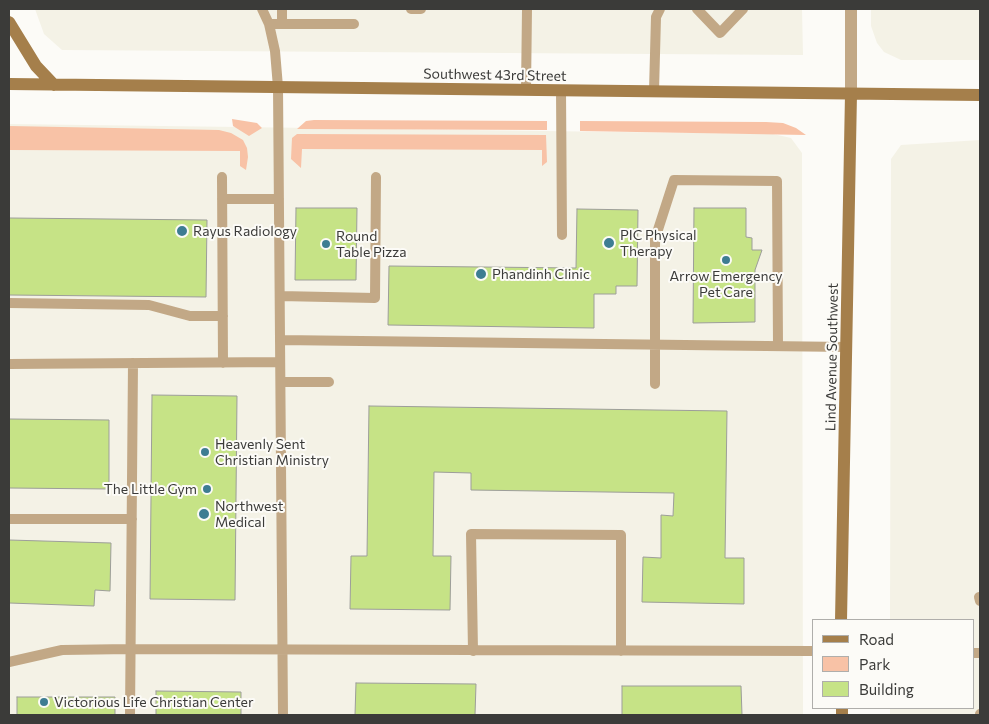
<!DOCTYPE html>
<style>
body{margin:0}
#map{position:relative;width:989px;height:724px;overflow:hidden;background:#fcfbf7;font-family:Commissioner,sans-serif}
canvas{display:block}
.frame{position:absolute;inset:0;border:10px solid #3b3b39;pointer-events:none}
.legend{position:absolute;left:812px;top:619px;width:162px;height:90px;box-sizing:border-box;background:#fcfbf7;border:1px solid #afaeab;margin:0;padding:6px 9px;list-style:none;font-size:15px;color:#3b3b39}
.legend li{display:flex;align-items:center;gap:10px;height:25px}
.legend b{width:25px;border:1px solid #afaeab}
</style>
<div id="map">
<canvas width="989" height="724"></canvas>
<div class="frame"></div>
<ul class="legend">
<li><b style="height:6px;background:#a57f4b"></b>Road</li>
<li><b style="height:14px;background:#f8c2a6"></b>Park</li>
<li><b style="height:14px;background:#c6e386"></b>Building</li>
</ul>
</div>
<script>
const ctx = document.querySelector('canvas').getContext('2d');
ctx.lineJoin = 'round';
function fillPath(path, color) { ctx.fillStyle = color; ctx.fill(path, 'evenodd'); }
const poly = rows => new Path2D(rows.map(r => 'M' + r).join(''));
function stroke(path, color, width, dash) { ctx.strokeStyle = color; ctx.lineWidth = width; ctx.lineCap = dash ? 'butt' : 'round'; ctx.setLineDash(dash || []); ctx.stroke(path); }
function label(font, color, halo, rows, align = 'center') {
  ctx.font = font + ' Commissioner,sans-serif'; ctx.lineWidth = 4; ctx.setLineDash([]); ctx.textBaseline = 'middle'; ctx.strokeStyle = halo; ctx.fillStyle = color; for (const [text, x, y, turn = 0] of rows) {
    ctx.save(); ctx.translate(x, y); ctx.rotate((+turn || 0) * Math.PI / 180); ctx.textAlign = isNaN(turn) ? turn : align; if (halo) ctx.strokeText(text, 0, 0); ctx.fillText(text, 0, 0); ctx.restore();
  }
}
const built = poly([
 [35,9,802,9,803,55,62,50,44,34],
 [871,9,980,9,980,60,901,60,884,52,877,43,871,26],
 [9,124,773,134,791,138,802,153,803,715,9,715],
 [980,140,980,715,890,715,890,708,973,708,973,620,890,620,891,159,901,145]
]);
const green = poly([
 [232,119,257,123,262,128,249,136,233,126],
 [314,120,547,121,547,130,297,129,306,121],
 [580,121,766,122,783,123,796,128,806,135,580,131],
 [9,126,219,130,231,133,243,140,247,148,248,157,246,170,240,166,240,151,9,150],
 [297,134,546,135,547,162,542,166,542,150,302,149,301,168,291,159,292,138]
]);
const building = poly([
 [296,208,357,208,356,280,295,280,296,208],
 [694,208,746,208,746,237,752,238,752,250,762,250,755,270,755,322,693,323,694,208],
 [577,209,638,210,637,286,616,286,616,294,594,294,594,328,388,325,389,266,576,268,577,209],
 [9,218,207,220,206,297,9,295,9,218],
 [152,395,237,396,235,600,150,599,152,395],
 [369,406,727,411,725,558,744,558,744,604,642,602,643,557,661,558,661,515,673,516,674,493,471,490,471,473,434,472,433,556,451,556,450,610,350,609,351,556,367,556,369,406],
 [9,419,109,420,109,489,9,488,9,419],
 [9,540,111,543,110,591,95,590,94,606,9,603,9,540],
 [356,683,476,684,475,715,355,715,356,683],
 [622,686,741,686,742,715,622,715,622,686],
 [156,691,241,692,241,715,156,715,156,691],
 [17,697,115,697,115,715,17,715,17,697]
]);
const service = poly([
 [262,9,269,24,275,51,278,87,283,715],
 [282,9,282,24],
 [411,9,421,9],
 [697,9,720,33,743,9],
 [269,24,354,24],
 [526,90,527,9],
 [561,90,562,235],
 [654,91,656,17,660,9],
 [222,177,223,363],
 [222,199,279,199],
 [280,296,375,298,376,177],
 [9,303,149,305,190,316,223,316],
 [280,340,847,347],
 [9,364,280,362],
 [281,382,329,382],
 [655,384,655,239,674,180,777,181,778,346],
 [9,519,132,519],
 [979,597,980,601],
 [473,651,471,534,621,535,621,651],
 [973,653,980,653],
 [9,662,62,650,130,649,813,651],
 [130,715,133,363],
 [980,715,980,714]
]);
const minor = poly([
 [851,9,851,94]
]);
const secondary = poly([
 [9,22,36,66,54,85],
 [9,84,980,95],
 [841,620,851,94],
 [842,708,842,715]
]);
const markers = [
 [182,231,6,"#3e7d92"],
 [609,243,6,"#3e7d92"],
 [326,244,5,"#3e7d92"],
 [726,260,5,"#3e7d92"],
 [481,274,6,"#3e7d92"],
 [205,452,5,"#3e7d92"],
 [207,489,5,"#3e7d92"],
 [204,514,6,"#3e7d92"],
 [44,702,5,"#3e7d92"]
];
const streetNames = [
 ["Southwest 43rd Street",495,75,1],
 ["Lind Avenue Southwest",832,357,-89]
];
const poiNames = [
 ["Rayus Radiology",193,231],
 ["PIC Physical",620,235],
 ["Therapy",620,251],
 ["Round",336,236],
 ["Table Pizza",336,252],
 ["Phandinh Clinic",492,274],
 ["Arrow Emergency",726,276,"center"],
 ["Pet Care",726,292,"center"],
 ["Heavenly Sent",215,444],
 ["Christian Ministry",215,460],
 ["The Little Gym",197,489,"right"],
 ["Northwest",215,506],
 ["Medical",215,522],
 ["Victorious Life Christian Center",54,702]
];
fillPath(built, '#f4f2e6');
fillPath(green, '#f8c2a6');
fillPath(building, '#c6e386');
stroke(building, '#9d9e9a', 1);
stroke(service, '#c2a886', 10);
stroke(minor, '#c2a886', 12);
stroke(secondary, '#a57f4b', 12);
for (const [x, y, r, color] of markers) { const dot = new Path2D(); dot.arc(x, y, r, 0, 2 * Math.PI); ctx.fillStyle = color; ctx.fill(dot); stroke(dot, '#fcfbf7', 2); }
label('14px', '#3b3b39', '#fcfbf7', streetNames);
label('14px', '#3b3b39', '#fcfbf7', poiNames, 'left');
</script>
